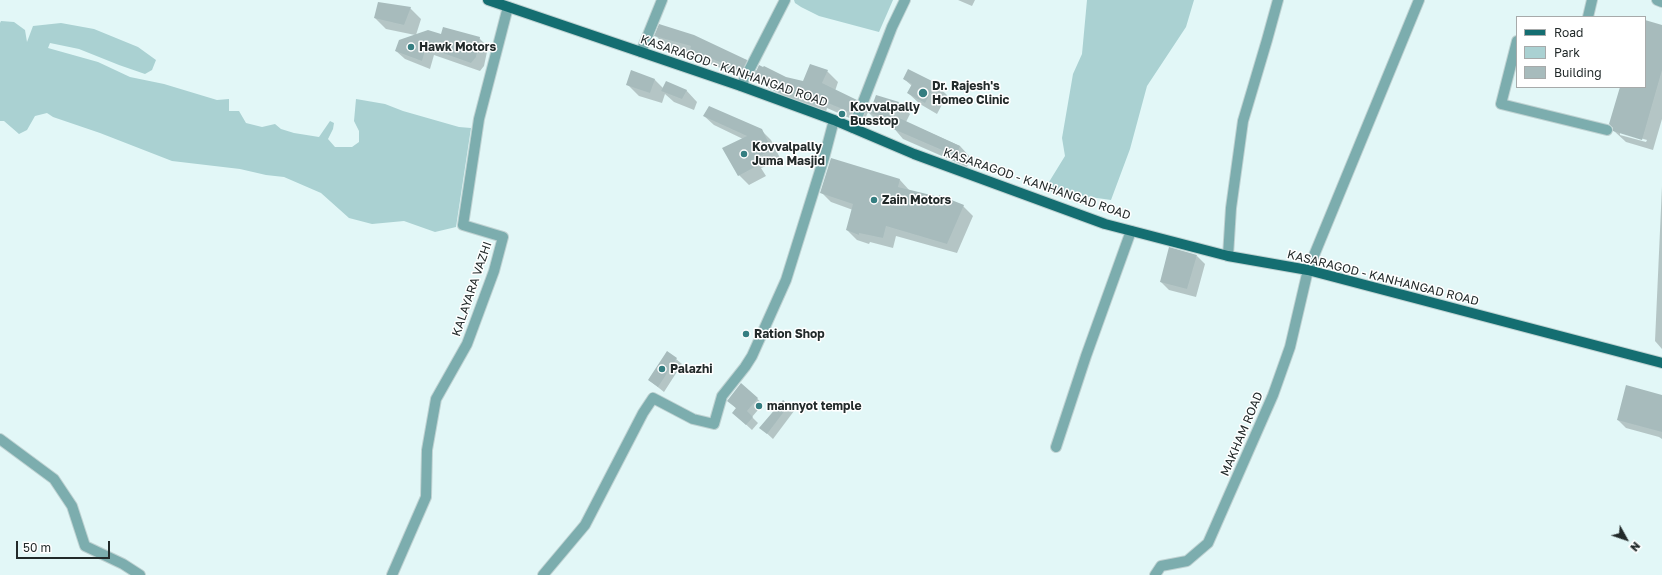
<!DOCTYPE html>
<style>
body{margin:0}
#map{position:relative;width:1662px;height:575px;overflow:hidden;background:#e2f7f7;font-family:"Golos Text",sans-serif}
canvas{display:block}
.legend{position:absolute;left:1516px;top:16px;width:130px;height:72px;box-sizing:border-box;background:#fff;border:1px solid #a7aaaa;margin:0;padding:5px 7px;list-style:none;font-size:12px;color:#222a2a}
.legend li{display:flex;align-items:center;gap:8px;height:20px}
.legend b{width:20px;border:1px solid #a7aaaa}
.north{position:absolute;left:1606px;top:519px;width:40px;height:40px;-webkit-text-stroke:3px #fff;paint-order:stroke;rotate:130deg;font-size:11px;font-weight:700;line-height:16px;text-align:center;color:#222a2a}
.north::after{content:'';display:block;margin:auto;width:14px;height:18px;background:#222a2a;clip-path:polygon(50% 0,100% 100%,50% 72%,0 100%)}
.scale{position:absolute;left:16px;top:541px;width:94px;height:18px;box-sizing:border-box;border:2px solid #222a2a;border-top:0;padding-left:5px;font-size:12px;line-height:14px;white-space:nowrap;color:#222a2a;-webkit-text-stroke:3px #fff;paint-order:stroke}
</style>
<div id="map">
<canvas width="1662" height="575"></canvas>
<ul class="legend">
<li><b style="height:5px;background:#146e71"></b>Road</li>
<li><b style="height:11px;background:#aad1d2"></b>Park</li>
<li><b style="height:11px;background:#a7bbbc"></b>Building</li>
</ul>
<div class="north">N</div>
<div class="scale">50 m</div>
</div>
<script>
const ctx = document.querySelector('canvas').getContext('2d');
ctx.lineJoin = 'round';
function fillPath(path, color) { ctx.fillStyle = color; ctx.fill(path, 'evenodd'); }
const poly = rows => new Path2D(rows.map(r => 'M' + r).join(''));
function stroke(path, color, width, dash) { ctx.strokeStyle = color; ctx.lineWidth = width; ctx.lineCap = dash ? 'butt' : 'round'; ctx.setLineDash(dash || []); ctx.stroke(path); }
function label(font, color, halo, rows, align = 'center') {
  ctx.font = font + ' "Golos Text",sans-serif'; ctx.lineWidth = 3; ctx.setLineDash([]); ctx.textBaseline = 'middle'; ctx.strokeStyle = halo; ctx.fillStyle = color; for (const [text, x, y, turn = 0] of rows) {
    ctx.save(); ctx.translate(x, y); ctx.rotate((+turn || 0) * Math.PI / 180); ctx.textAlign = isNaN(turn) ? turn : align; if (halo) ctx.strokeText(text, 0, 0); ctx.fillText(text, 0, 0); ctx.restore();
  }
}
const green = poly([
 [794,0,893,0,879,32,819,16,801,7,795,3],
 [1087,0,1194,0,1186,27,1147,86,1130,149,1111,200,1048,191,1049,182,1065,156,1062,138,1073,74,1082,54],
 [1,21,14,22,25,30,27,42,33,26,61,23,94,29,138,47,156,60,152,70,145,74,119,65,79,49,50,43,48,48,98,62,130,77,164,84,217,100,229,99,229,111,239,111,246,123,262,127,275,124,281,129,294,133,319,137,330,121,334,123,333,129,328,139,335,147,352,147,359,142,359,131,354,121,356,99,385,104,403,111,459,127,471,128,456,227,435,232,404,221,372,224,349,218,321,193,284,177,266,175,240,169,172,161,100,133,53,117,47,113,35,116,27,130,19,134,4,121,0,121,0,23]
]);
const shadow = poly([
 [958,0,975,0,972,6],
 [410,8,421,19,416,35,479,38,488,47,484,66,480,71,434,55,430,69,405,59,396,51,415,35,386,29,375,18],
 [1645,21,1662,26,1662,119,1653,150,1626,142,1614,131,1621,87,1645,87],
 [1620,132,1647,140,1646,142,1620,135],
 [656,36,747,60,757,71,803,82,827,71,838,82,835,91,856,100,867,111,899,103,910,114,906,122,960,146,971,158,967,167,903,139,892,126,879,123,868,112,863,124,827,108,826,112,793,100,766,87,756,76,753,81,703,61,697,55,667,47],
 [632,71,655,80,664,89,686,90,697,102,694,110,674,102,665,94,662,103,639,96,627,84],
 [904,79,935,84,947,95,937,114,920,104,908,93,912,86],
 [704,116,761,130,771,140,781,160,761,168,766,176,749,185,739,175,743,139,714,125],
 [900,180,910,191,963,206,973,216,957,253,896,236,893,248,870,242,869,244,857,240,847,230,853,210,831,202,821,192],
 [1662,186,1662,349,1655,341],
 [1197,256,1205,264,1196,297,1169,290,1161,282],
 [676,359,682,364,664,392,649,380],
 [741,384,763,404,752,417,758,423,752,430,739,418,737,409,729,401],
 [1662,396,1662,439,1659,437,1626,428,1618,420],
 [788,405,794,411,773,439,761,428]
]);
const building = poly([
 [378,2,411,7,404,25,374,18],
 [1645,20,1662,25,1662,70,1642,140,1613,131,1613,128,1609,124,1620,87,1645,87],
 [659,24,694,35,747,60,742,71,690,50,691,46,654,36],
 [443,27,480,37,476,57,471,63,426,47,422,61,395,51,399,40,428,30,441,34],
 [810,64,828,70,822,83,857,100,852,113,816,98,815,101,781,89,754,76,759,65,763,67,764,66,786,77,803,81],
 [908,69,936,83,925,103,907,93,912,84,903,79],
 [631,70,655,79,650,93,626,85],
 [666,81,687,90,682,99,661,91],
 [876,95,899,102,892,119,866,112,869,105,872,106],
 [709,106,762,129,772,150,753,159,757,166,738,176,722,148,747,136,703,116],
 [897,117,960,146,956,156,891,128],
 [831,158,900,179,898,187,939,197,939,195,964,205,947,244,886,226,883,238,859,233,859,235,846,230,853,204,820,193],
 [1169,247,1197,255,1187,289,1160,282],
 [667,351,677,358,658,387,648,380],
 [741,383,758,398,747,411,753,417,746,425,732,413,736,408,727,401],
 [1626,385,1662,395,1662,432,1617,420],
 [783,400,789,405,767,434,759,428]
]);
const minor = poly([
 [1657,0,1662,2],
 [1588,17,1592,0],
 [1517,41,1501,104,1607,130],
 [641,52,662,0],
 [741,86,785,0],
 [853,128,892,27,905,0],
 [1228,256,1231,208,1243,121,1267,40,1278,0],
 [0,439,54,479,72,506,85,546,123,564,140,575],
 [1056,447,1086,356,1131,231],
 [392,575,426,497,427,450,436,399,467,344,494,271,503,237,463,225,479,119,508,7],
 [543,575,585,525,643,413,653,398,693,419,714,424,722,396,745,367,752,356,786,280,824,158,834,120],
 [1155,575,1161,566,1187,561,1208,543,1273,395,1290,347,1308,270]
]);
const tertiary = poly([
 [1308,270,1419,0]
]);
const primary = poly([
 [488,0,741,86,834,120,914,154,1105,224,1228,256,1308,270,1662,363]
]);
const markers = [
 [411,47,4,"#357e81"],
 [923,93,5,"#357e81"],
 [842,114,4,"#357e81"],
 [744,154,4,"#357e81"],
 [874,200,4,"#357e81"],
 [746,334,4,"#357e81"],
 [662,369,4,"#357e81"],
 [759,406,4,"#357e81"]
];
const poiNames = [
 ["Hawk Motors",419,47],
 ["Dr. Rajesh's",932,86],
 ["Homeo Clinic",932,100],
 ["Kovvalpally",850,107],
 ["Busstop",850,121],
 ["Kovvalpally",752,147],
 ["Juma Masjid",752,161],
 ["Zain Motors",882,200],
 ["Ration Shop",754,334],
 ["Palazhi",670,369],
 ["mannyot temple",767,406]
];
const streetNames = [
 ["KASARAGOD - KANHANGAD ROAD",734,71,19],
 ["KASARAGOD - KANHANGAD ROAD",1037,184,19],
 ["KASARAGOD - KANHANGAD ROAD",1383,278,14],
 ["KALAYARA VAZHI",472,289,-71],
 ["MAKHAM ROAD",1242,434,-67]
];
fillPath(green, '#aad1d2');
fillPath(shadow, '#0003');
fillPath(building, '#a7bbbc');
stroke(minor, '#bfd2d2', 12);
stroke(tertiary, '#bfd2d2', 12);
stroke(primary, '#bfd2d2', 12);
stroke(minor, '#7cadae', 10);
stroke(tertiary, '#7cadae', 10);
stroke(primary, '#146e71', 10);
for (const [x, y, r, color] of markers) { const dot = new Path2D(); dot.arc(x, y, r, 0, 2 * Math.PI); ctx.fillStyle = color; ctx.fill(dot); stroke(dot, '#fff', 1.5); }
label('bold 12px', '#222a2a', '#fff', poiNames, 'left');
label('12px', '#222a2a', '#fff', streetNames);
</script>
